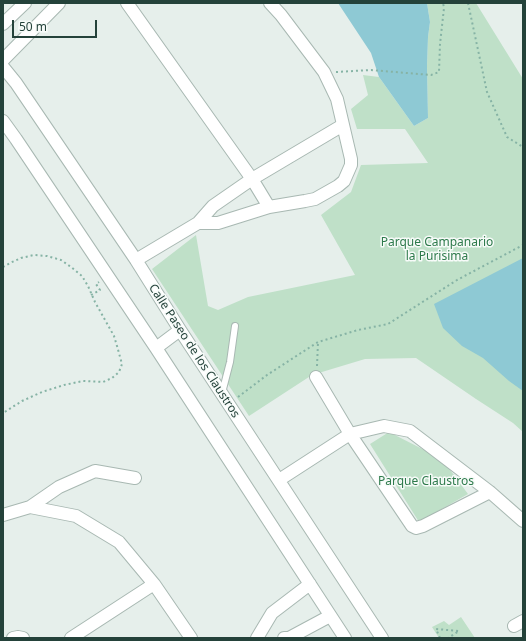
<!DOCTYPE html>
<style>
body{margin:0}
#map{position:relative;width:526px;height:641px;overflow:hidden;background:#e6efeb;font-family:"Noto Sans",sans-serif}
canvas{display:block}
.frame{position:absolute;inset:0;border:4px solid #24423a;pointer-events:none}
.scale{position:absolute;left:12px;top:20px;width:85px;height:18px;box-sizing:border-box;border:2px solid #24423a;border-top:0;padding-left:5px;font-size:12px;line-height:14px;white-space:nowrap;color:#24423a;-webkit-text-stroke:3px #f7fbf9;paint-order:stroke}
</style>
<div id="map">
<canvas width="526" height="641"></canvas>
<div class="frame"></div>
<div class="scale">50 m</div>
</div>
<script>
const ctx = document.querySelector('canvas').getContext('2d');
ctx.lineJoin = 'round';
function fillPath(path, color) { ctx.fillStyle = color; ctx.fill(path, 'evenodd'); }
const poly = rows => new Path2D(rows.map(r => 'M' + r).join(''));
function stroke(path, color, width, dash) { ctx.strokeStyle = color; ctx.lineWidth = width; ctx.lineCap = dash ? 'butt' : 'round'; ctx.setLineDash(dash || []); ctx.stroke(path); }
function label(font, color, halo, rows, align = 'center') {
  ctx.font = font + ' "Noto Sans",sans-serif'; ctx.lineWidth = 3; ctx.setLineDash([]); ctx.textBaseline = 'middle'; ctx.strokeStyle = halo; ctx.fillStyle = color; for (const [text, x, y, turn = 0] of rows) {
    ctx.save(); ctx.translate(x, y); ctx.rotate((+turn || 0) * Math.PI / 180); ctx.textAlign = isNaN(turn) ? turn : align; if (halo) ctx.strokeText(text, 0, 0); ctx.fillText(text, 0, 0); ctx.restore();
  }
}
const green = poly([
 [427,3,476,3,523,79,523,432,513,423,476,399,416,358,365,359,312,375,249,416,152,269,196,235,208,306,218,310,248,297,355,275,321,215,351,192,361,165,428,163,405,129,357,129,351,109,368,95,363,75,379,77,414,126,428,118,427,66,428,37,430,22],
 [389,432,442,459,468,494,419,522,370,444],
 [461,617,475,638,439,638,432,627,444,621,449,625]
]);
const water = poly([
 [338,3,427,3,430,22,428,37,427,66,428,118,414,126,379,77,371,53],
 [523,258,523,391,509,381,483,358,462,346,443,328,434,304]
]);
const path = poly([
 [468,3,487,92,507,137,523,147],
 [336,72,371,70,431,75,439,72,440,44,444,8,443,3],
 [3,267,10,263,21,258,34,255,47,256,61,260,71,267,82,276,88,286,95,302,114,336,117,346,122,364,119,372,112,378,103,382,83,381,64,385,42,392,22,401,3,413],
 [91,295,100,290,96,284,99,282],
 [317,366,318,342],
 [238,397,267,375,318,342,358,330,388,324,457,280,523,245],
 [440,638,436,629,459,631,448,638]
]);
const lane = poly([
 [222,393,230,362,235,326]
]);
const street = poly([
 [127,3,252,179,269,207],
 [3,24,25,3],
 [3,60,59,3],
 [3,67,16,83,136,260,180,330,382,638],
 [3,121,16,139,156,348,345,638],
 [198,223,218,223,269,207,305,201,315,199,338,186,344,181,351,165,351,159,337,99,324,72,281,15,270,3],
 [136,260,198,223,213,206,252,179,343,125],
 [156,348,180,330],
 [316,377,350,434,412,526,416,528,423,526,490,492],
 [279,480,350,434,384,426,410,431,490,492,523,521],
 [30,507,76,516,119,542,154,584,191,638],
 [3,515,30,507,59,487,95,471,135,478],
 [514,626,523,621],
 [13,638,18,637,23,638],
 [71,638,154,584],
 [257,638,272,613,310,584],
 [284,638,289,638,330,616]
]);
const parkNames = [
 ["Parque Campanario",437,243],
 ["la Purisima",437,257],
 ["Parque Claustros",426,482]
];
const streetNames = [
 ["Calle Paseo de los Claustros",194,351,57]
];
fillPath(green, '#bfe0c8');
fillPath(water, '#8ec9d4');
stroke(lane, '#a8b8b2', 8);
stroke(street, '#a8b8b2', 14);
stroke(path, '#86b3a5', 2, [2, 3]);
stroke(lane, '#fff', 6);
stroke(street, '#fff', 12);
label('12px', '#2d7a4b', '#f7fbf9', parkNames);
label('12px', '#24423a', '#f7fbf9', streetNames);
</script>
